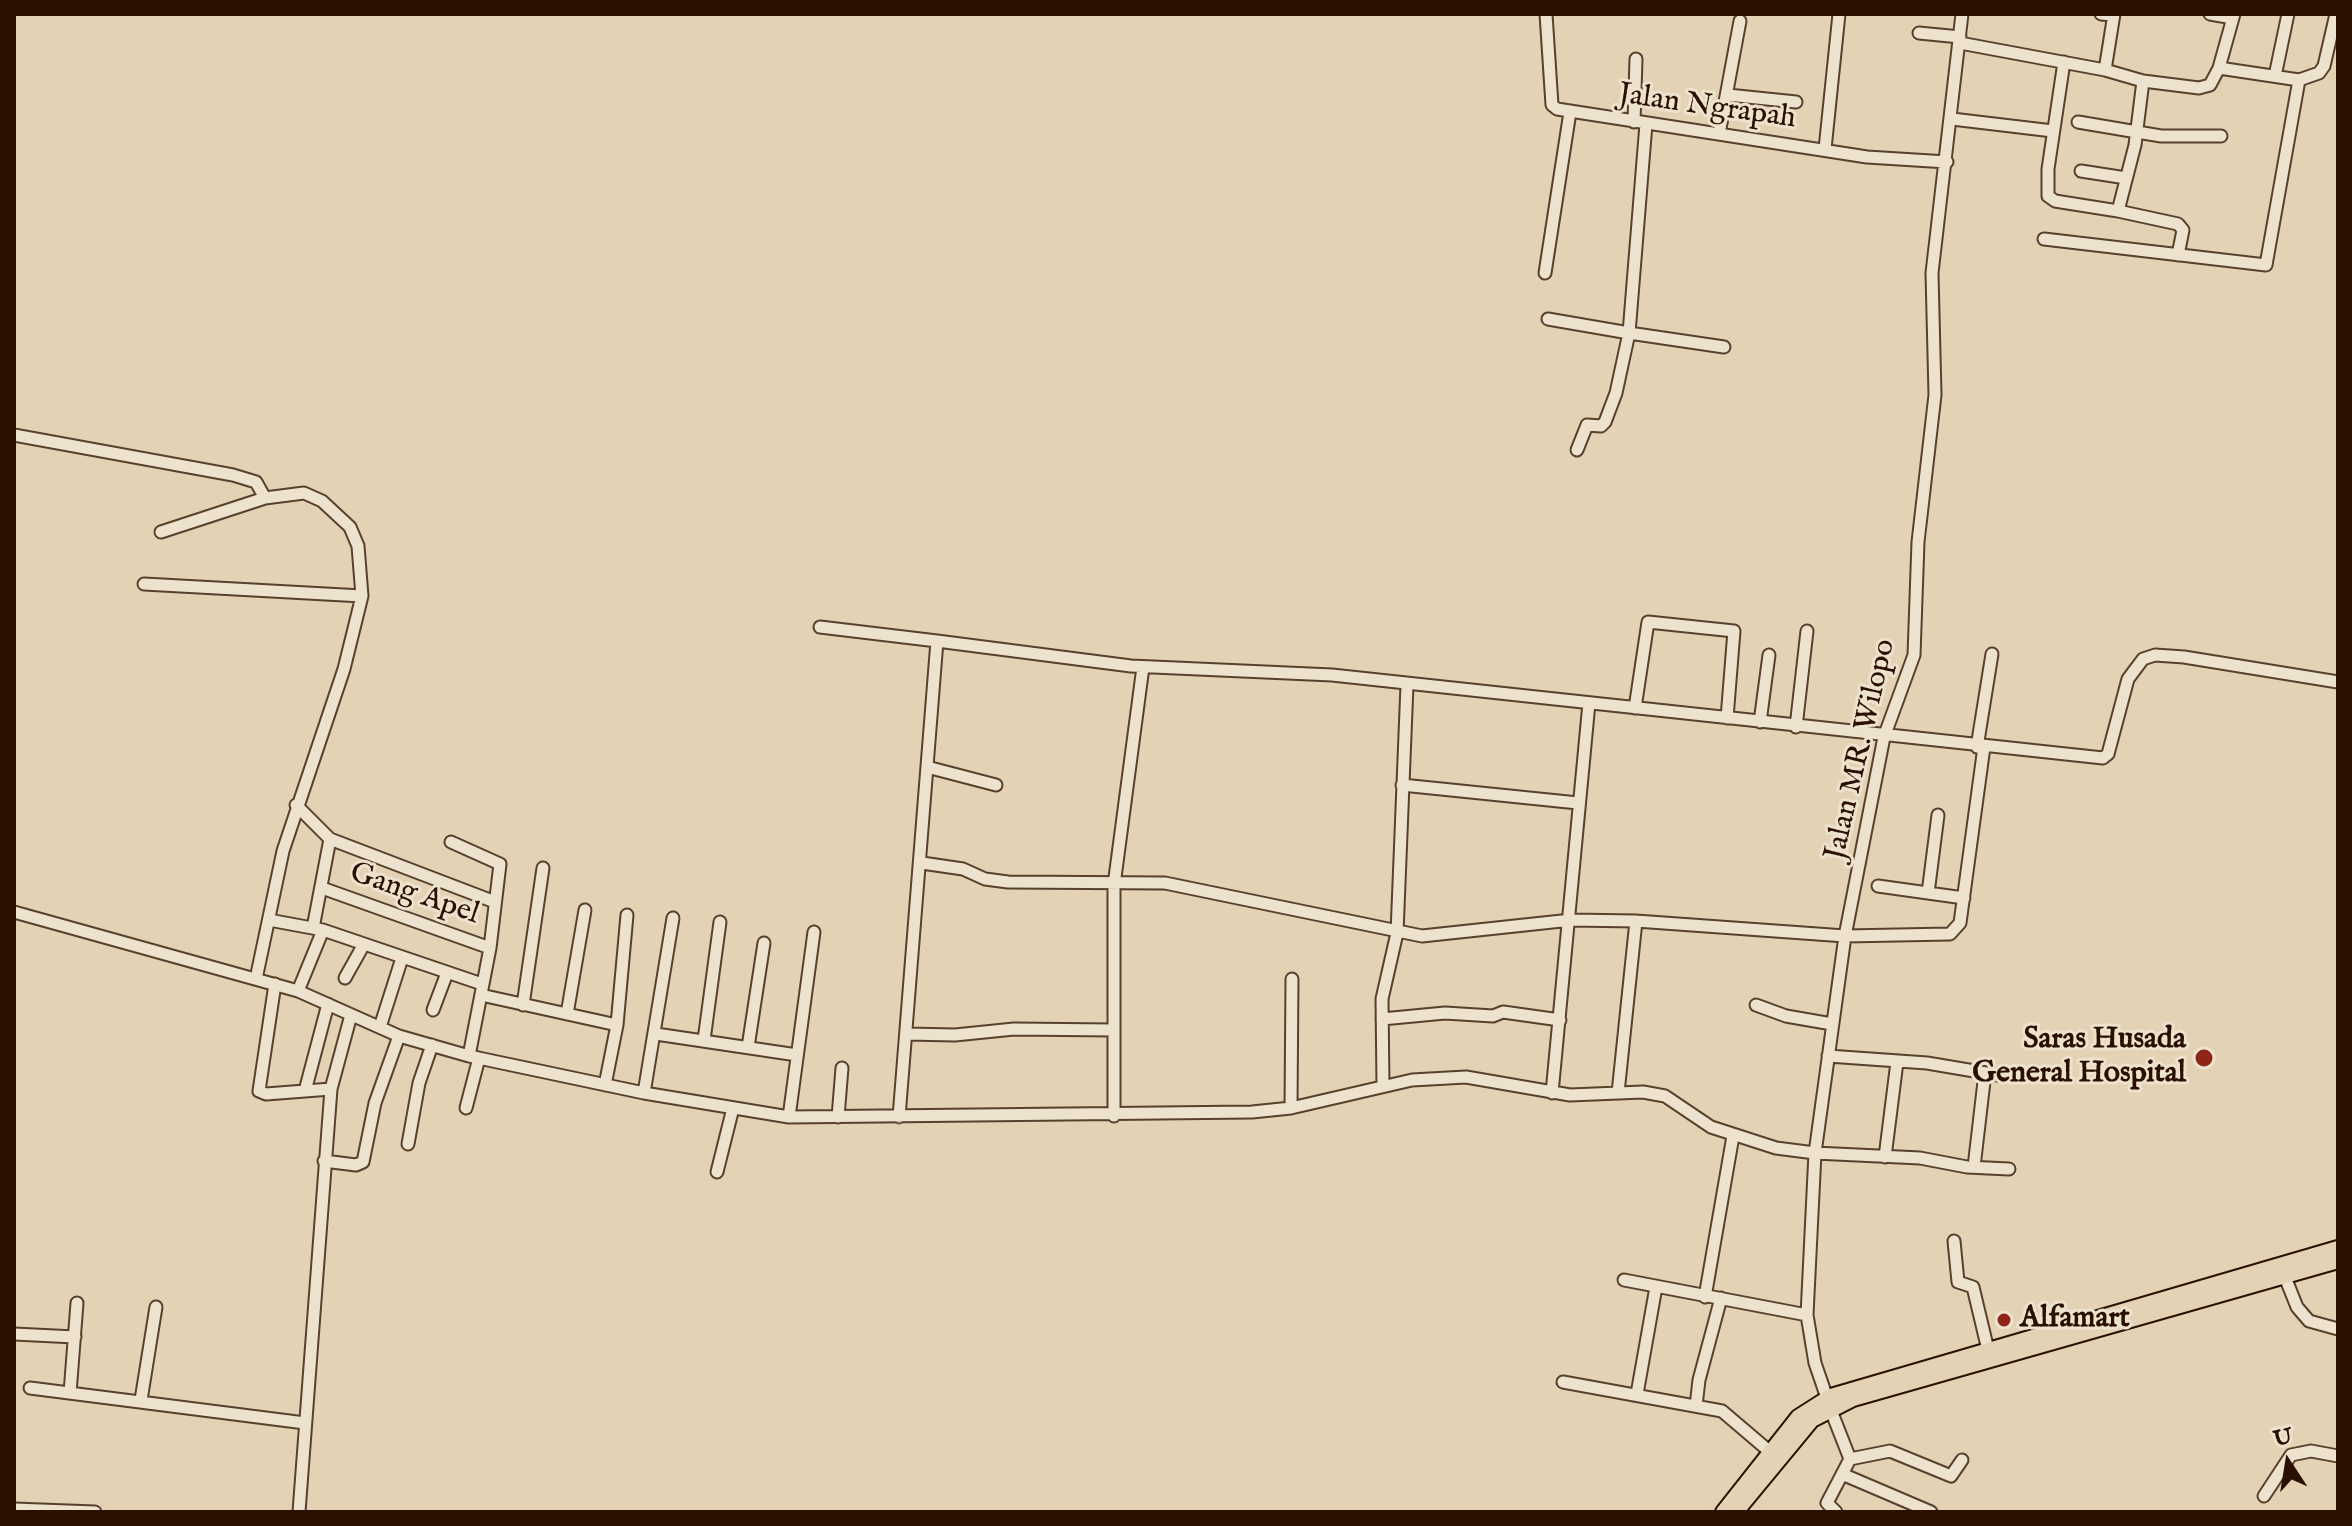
<!DOCTYPE html>
<style>
body{margin:0}
#map{position:relative;width:2352px;height:1526px;overflow:hidden;background:#e3d2b4;font-family:"IM FELL English",serif}
canvas{display:block}
.frame{position:absolute;inset:0;border:16px solid #291000;pointer-events:none}
.north{position:absolute;left:2248px;top:1422px;width:80px;height:80px;-webkit-text-stroke:6px #ede2ce;paint-order:stroke;rotate:348deg;font-size:22px;font-weight:700;line-height:32px;text-align:center;color:#291000}
.north::after{content:'';display:block;margin:auto;width:28px;height:36px;background:#291000;clip-path:polygon(50% 0,100% 100%,50% 72%,0 100%)}
</style>
<div id="map">
<canvas width="2352" height="1526"></canvas>
<div class="frame"></div>
<div class="north">U</div>
</div>
<script>
const ctx = document.querySelector('canvas').getContext('2d');
ctx.lineJoin = 'round';
const poly = rows => new Path2D(rows.map(r => 'M' + r).join(''));
function stroke(path, color, width, dash) { ctx.strokeStyle = color; ctx.lineWidth = width; ctx.lineCap = dash ? 'butt' : 'round'; ctx.setLineDash(dash || []); ctx.stroke(path); }
function label(font, color, halo, rows, align = 'center') {
  ctx.font = font + ' "IM FELL English",serif'; ctx.lineWidth = 6; ctx.setLineDash([]); ctx.textBaseline = 'middle'; ctx.strokeStyle = halo; ctx.fillStyle = color; for (const [text, x, y, turn = 0] of rows) {
    ctx.save(); ctx.translate(x, y); ctx.rotate((+turn || 0) * Math.PI / 180); ctx.textAlign = isNaN(turn) ? turn : align; if (halo) ctx.strokeText(text, 0, 0); ctx.fillText(text, 0, 0); ctx.restore();
  }
}
const minor = poly([
 [1546,14,1552,105,1557,109,1867,157,1947,162],
 [2101,14,2113,15],
 [2114,14,2105,70,2143,81,2135,145,2118,211,2178,224,2183,230,2178,255],
 [2210,14,2233,18],
 [1919,33,1960,37],
 [1960,43,2105,70],
 [2064,62,2048,169,2048,196,2055,201,2118,211],
 [2219,68,2299,80],
 [2275,76,2288,14],
 [2143,81,2199,88,2210,85,2219,68,2234,14],
 [1728,95,1796,102],
 [1952,119,2053,131],
 [1634,122,1636,59],
 [2078,122,2161,136,2221,136],
 [1719,134,1740,21],
 [1825,149,1839,14],
 [2081,171,2126,178],
 [2044,239,2266,265,2299,80,2319,73,2324,66,2336,14],
 [1545,273,1570,112],
 [1548,319,1629,333,1646,124],
 [14,435,233,475,256,482,265,498],
 [1577,450,1587,425,1601,426,1605,422,1616,393,1629,333,1724,347],
 [161,532,265,498,304,493,322,501,350,527,358,546,362,596],
 [144,584,362,596,344,669,283,851,256,979],
 [820,627,937,641],
 [1635,708,1648,622,1734,631,1727,718],
 [1760,722,1769,655],
 [1796,727,1807,631],
 [1977,747,1992,654],
 [927,767,996,785],
 [1402,785,1578,803],
 [296,805,330,839,495,902],
 [451,842,500,864,490,948,469,1056],
 [922,863,963,869,985,879,1008,882,1165,883,1422,936,1571,920,1636,921,1845,936,1950,934,1960,923,1984,747],
 [1878,886,1928,893,1938,815],
 [322,888,490,948],
 [1928,893,1964,898],
 [14,912,298,991,399,1036,469,1056,644,1093,789,1117,1252,1112,1291,1108,1412,1080,1466,1077,1570,1095,1643,1092,1665,1096,1711,1127,1776,1148,1815,1153,1920,1158,1967,1167,2009,1169],
 [269,920,323,930,482,984],
 [313,928,330,839],
 [345,978,364,944],
 [275,984,259,1091,266,1094,331,1089],
 [298,991,323,930],
 [481,995,617,1025],
 [523,1005,543,868],
 [1756,1005,1786,1016,1832,1024],
 [433,1010,447,973],
 [567,1014,585,910],
 [1382,1019,1445,1013,1493,1016,1503,1012,1560,1020],
 [380,1027,402,958],
 [656,1034,797,1055],
 [907,1034,955,1035,1014,1029,1113,1030],
 [704,1040,720,922],
 [748,1047,764,943],
 [1828,1056,1927,1063,2004,1076],
 [605,1085,617,1025,627,915],
 [1383,1086,1382,999,1397,933,1407,685],
 [305,1091,328,1004],
 [644,1093,673,918],
 [1552,1093,1589,703],
 [1618,1093,1636,921],
 [466,1108,479,1058],
 [1291,1108,1292,979],
 [1114,1116,1114,885,1143,667],
 [789,1117,814,932],
 [838,1117,842,1068],
 [899,1117,937,641,1131,666,1332,675,2103,758,2108,754,2128,679,2143,659,2155,655,2184,657,2338,682],
 [408,1144,419,1083,432,1045],
 [1885,1157,1897,1062],
 [324,1161,356,1165,363,1162,375,1103,399,1036],
 [1974,1167,1985,1073],
 [717,1172,733,1108],
 [1954,1241,1958,1282,1973,1287,1988,1350],
 [2285,1277,2297,1307,2309,1321,2338,1329],
 [1624,1280,1807,1315],
 [1705,1297,1733,1136],
 [14,1334,75,1337],
 [1563,1382,1722,1411,1769,1451],
 [30,1388,305,1423],
 [70,1393,77,1303],
 [1637,1394,1656,1287],
 [1827,1398,1815,1363,1807,1315,1815,1153,1845,936,1884,737,1914,655,1918,542,1935,395,1932,273,1962,14],
 [141,1400,156,1307],
 [1696,1406,1699,1380,1721,1298],
 [1830,1408,1850,1459,1827,1503,1836,1512],
 [1850,1459,1890,1451,1951,1476,1962,1460],
 [1842,1474,1931,1512],
 [2264,1496,2291,1455,2311,1451,2338,1456],
 [14,1509,95,1512],
 [299,1512,331,1089,351,1015]
]);
const major = poly([
 [1723,1512,1798,1417,1831,1396,2338,1248],
 [1736,1512,1812,1420,1853,1399,2338,1261]
]);
const markers = [
 [2204,1058,10,"#8f2418"],
 [2004,1320,8,"#8f2418"]
];
const streetNames = [
 ["Jalan Ngrapah",1707,108,8],
 ["Jalan MR. Wilopo",1862,750,-77],
 ["Gang Apel",414,895,19]
];
const poiNames = [
 ["Saras Husada",2186,1041],
 ["General Hospital",2186,1075],
 ["Alfamart",2020,1320,"left"]
];
stroke(minor, '#58402d', 15);
stroke(major, '#291000', 18);
stroke(minor, '#ede2ce', 11);
stroke(major, '#e3d2b4', 14);
for (const [x, y, r, color] of markers) { const dot = new Path2D(); dot.arc(x, y, r, 0, 2 * Math.PI); ctx.fillStyle = color; ctx.fill(dot); stroke(dot, '#ede2ce', 3); }
label('30px', '#291000', '#ede2ce', streetNames);
label('bold 30px', '#291000', '#ede2ce', poiNames, 'right');
</script>
